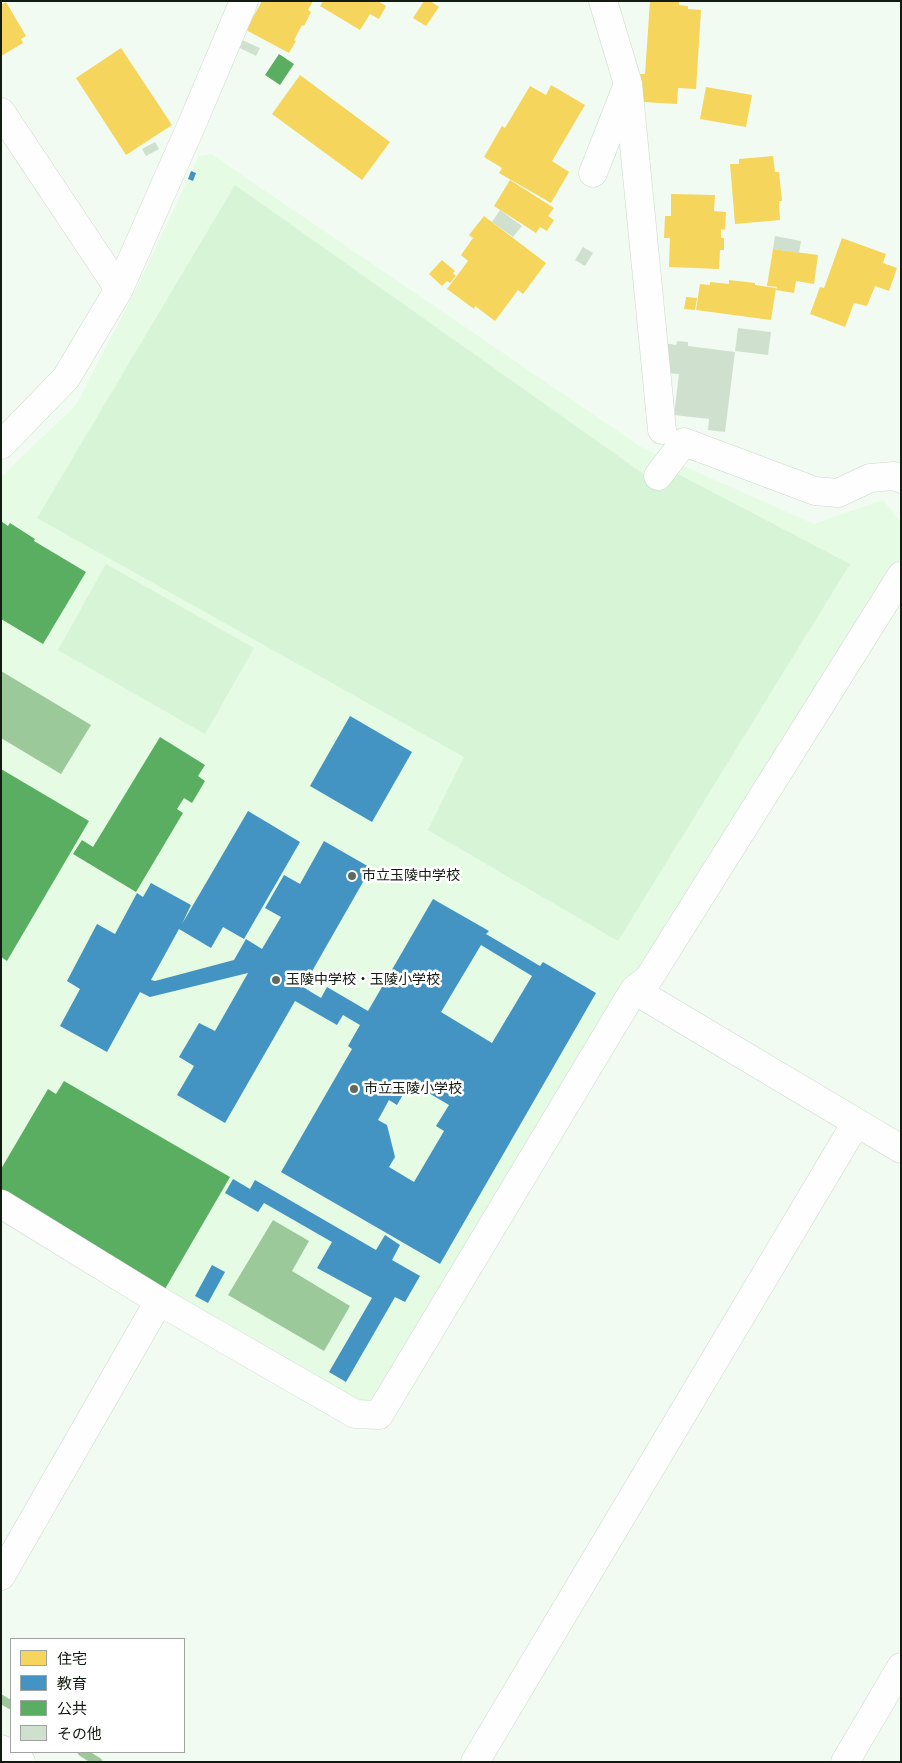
<!DOCTYPE html>
<meta charset="utf-8">
<style>
body{margin:0}
#map{position:relative;width:902px;height:1763px;overflow:hidden;background:#f2fbf2;font-family:"Work Sans","Noto Sans JP",sans-serif}
canvas{display:block}
.frame{position:absolute;inset:0;border:2px solid #121b11;pointer-events:none}
.legend{position:absolute;left:10px;top:1638px;width:175px;height:115px;box-sizing:border-box;background:#fff;border:1px solid #a0a4a0;margin:0;padding:6px 9px;list-style:none;font-size:15px;color:#121b11}
.legend li{display:flex;align-items:center;gap:10px;height:25px}
.legend b{width:25px;border:1px solid #a0a4a0}
</style>
<div id="map">
<canvas width="902" height="1763"></canvas>
<div class="frame"></div>
<ul class="legend">
<li><b style="height:14px;background:#f6d55c"></b>住宅</li>
<li><b style="height:14px;background:#4393c3"></b>教育</li>
<li><b style="height:14px;background:#5aae61"></b>公共</li>
<li><b style="height:14px;background:#cfe0ce"></b>その他</li>
</ul>
</div>
<script>
const ctx = document.querySelector('canvas').getContext('2d');
ctx.lineJoin = 'round';
function fillPath(path, color) { ctx.fillStyle = color; ctx.fill(path, 'evenodd'); }
const poly = rows => new Path2D(rows.map(r => 'M' + r).join(''));
function stroke(path, color, width, dash) { ctx.strokeStyle = color; ctx.lineWidth = width; ctx.lineCap = dash ? 'butt' : 'round'; ctx.setLineDash(dash || []); ctx.stroke(path); }
function label(font, color, halo, rows, align = 'center') {
  ctx.font = font + ' "Work Sans","Noto Sans JP",sans-serif'; ctx.lineWidth = 5; ctx.setLineDash([]); ctx.textBaseline = 'middle'; ctx.strokeStyle = halo; ctx.fillStyle = color; for (const [text, x, y, turn = 0] of rows) {
    ctx.save(); ctx.translate(x, y); ctx.rotate((+turn || 0) * Math.PI / 180); ctx.textAlign = isNaN(turn) ? turn : align; if (halo) ctx.strokeText(text, 0, 0); ctx.fillText(text, 0, 0); ctx.restore();
  }
}
const built = poly([
 [211,154,641,447,814,524,883,500,901,523,901,558,376,1402,355,1402,1,1195,1,477,76,405,136,289,199,156]
]);
const green = poly([
 [235,185,662,487,674,472,850,564,618,941,428,830,464,757,37,518],
 [106,564,254,648,205,734,58,650]
]);
const water = poly([
 [1,671,91,725,61,774,1,738],
 [273,1220,309,1241,292,1271,350,1306,324,1351,228,1295]
]);
const homes = poly([
 [262,1,313,1,308,10,311,12,304,26,302,25,294,40,296,41,289,53,246,30],
 [323,1,378,1,386,6,379,19,370,14,360,30,320,6],
 [424,1,430,1,439,7,426,26,413,18],
 [650,1,679,1,679,5,688,6,688,9,701,10,696,89,678,88,677,104,644,102,640,74,645,74],
 [6,2,26,36,21,39,23,43,1,56,1,5],
 [121,48,172,125,126,155,76,78],
 [300,75,390,142,362,180,272,114],
 [551,85,585,105,552,161,569,172,551,203,499,173,502,168,484,157,502,126,505,128,530,86,546,95],
 [706,87,752,95,746,127,700,119],
 [773,156,775,172,779,172,782,201,779,201,780,220,735,224,730,164,739,164,739,159],
 [510,180,554,208,548,216,554,220,547,231,540,227,536,233,494,206],
 [671,194,715,195,714,211,726,212,725,230,721,229,721,238,724,238,724,250,720,250,719,269,669,267,670,238,664,238,665,216,671,216],
 [484,216,546,263,523,294,518,290,495,321,475,306,474,309,447,289,468,261,461,255,473,238,469,235],
 [842,238,886,254,883,263,897,268,889,291,875,286,867,306,854,303,845,327,810,314,820,287,824,288],
 [773,249,818,255,814,284,796,281,794,293,776,290,777,287,767,286],
 [442,260,455,271,453,273,456,276,450,283,447,281,442,286,429,274],
 [729,280,755,283,755,285,776,288,771,320,696,310,700,284,710,285,710,282,729,284],
 [686,297,697,298,695,310,684,309]
]);
const schools = poly([
 [191,171,196,173,193,181,188,179],
 [350,716,412,752,372,822,310,786],
 [248,811,300,842,244,939,223,927,211,948,179,929,151,980,155,981,234,960,246,939,262,949,281,917,265,908,284,875,300,884,324,841,371,868,303,987,321,998,327,987,368,1011,433,899,489,931,486,934,540,966,543,962,596,993,440,1264,281,1172,352,1049,348,1046,360,1025,343,1015,337,1025,295,1001,225,1123,177,1095,194,1066,179,1057,199,1023,215,1031,248,973,150,997,140,992,107,1052,60,1026,80,989,67,981,97,924,115,934,137,893,143,897,151,883,191,905,182,924],
 [481,945,532,976,492,1043,441,1012],
 [410,1082,449,1105,436,1126,444,1131,414,1182,389,1167,395,1157,387,1125,378,1120,389,1100,397,1105],
 [233,1179,250,1189,255,1180,376,1250,385,1235,400,1245,392,1260,420,1276,405,1302,395,1297,346,1382,329,1372,372,1298,317,1268,332,1242,264,1203,258,1212,225,1193],
 [212,1265,225,1272,208,1303,195,1296]
]);
const public = poly([
 [279,54,294,64,280,85,265,75],
 [1,521,8,526,10,523,35,539,34,541,86,572,43,644,1,619],
 [160,737,205,765,198,776,205,781,192,803,184,798,177,809,183,813,136,892,73,854,82,840,93,847],
 [1,769,89,821,7,961,1,957],
 [64,1081,230,1177,165,1289,1,1194,1,1169,48,1089,56,1094]
]);
const stream = poly([
 [1,1699,11,1705],
 [82,1752,98,1762]
]);
const building = poly([
 [242,40,260,48,256,56,238,47],
 [155,142,159,149,146,156,142,149],
 [500,210,522,226,513,237,492,222],
 [775,236,801,241,799,253,773,249],
 [583,247,593,253,585,266,575,260],
 [738,328,771,332,768,355,735,351],
 [677,341,688,342,688,346,735,352,725,432,708,430,709,419,674,415,679,374,664,373,665,343,676,345]
]);
const minor = poly([
 [628,84,662,430],
 [1,112,119,289],
 [593,173,628,84,603,1],
 [1,445,66,378,119,289,192,124,244,1],
 [658,476,684,442,815,491,838,493,870,478,894,476,901,479],
 [634,990,901,1149],
 [1,1204,159,1301,355,1414,379,1415,634,990,649,978,901,576],
 [1,1576,159,1301],
 [475,1762,856,1123],
 [845,1762,901,1667]
]);
const major = poly([
 [1,1749,21,1762]
]);
const markers = [
 [352,876,5,"#606960"],
 [276,980,5,"#606960"],
 [354,1089,5,"#606960"]
];
const poiNames = [
 ["市立玉陵中学校",362,876],
 ["玉陵中学校・玉陵小学校",286,980],
 ["市立玉陵小学校",364,1089]
];
fillPath(built, '#e5fbe4');
fillPath(green, '#d8f4d6');
fillPath(water, '#9cc99a');
fillPath(homes, '#f6d55c');
fillPath(schools, '#4393c3');
fillPath(public, '#5aae61');
stroke(stream, '#9cc99a', 9);
fillPath(building, '#cfe0ce');
stroke(minor, '#ced7ce', 29);
stroke(major, '#ced7ce', 29);
stroke(minor, '#fdfefd', 28);
stroke(major, '#fdfefd', 28);
for (const [x, y, r, color] of markers) { const dot = new Path2D(); dot.arc(x, y, r, 0, 2 * Math.PI); ctx.fillStyle = color; ctx.fill(dot); stroke(dot, '#fff', 2); }
label('14px', '#121b11', '#fff', poiNames, 'left');
</script>
